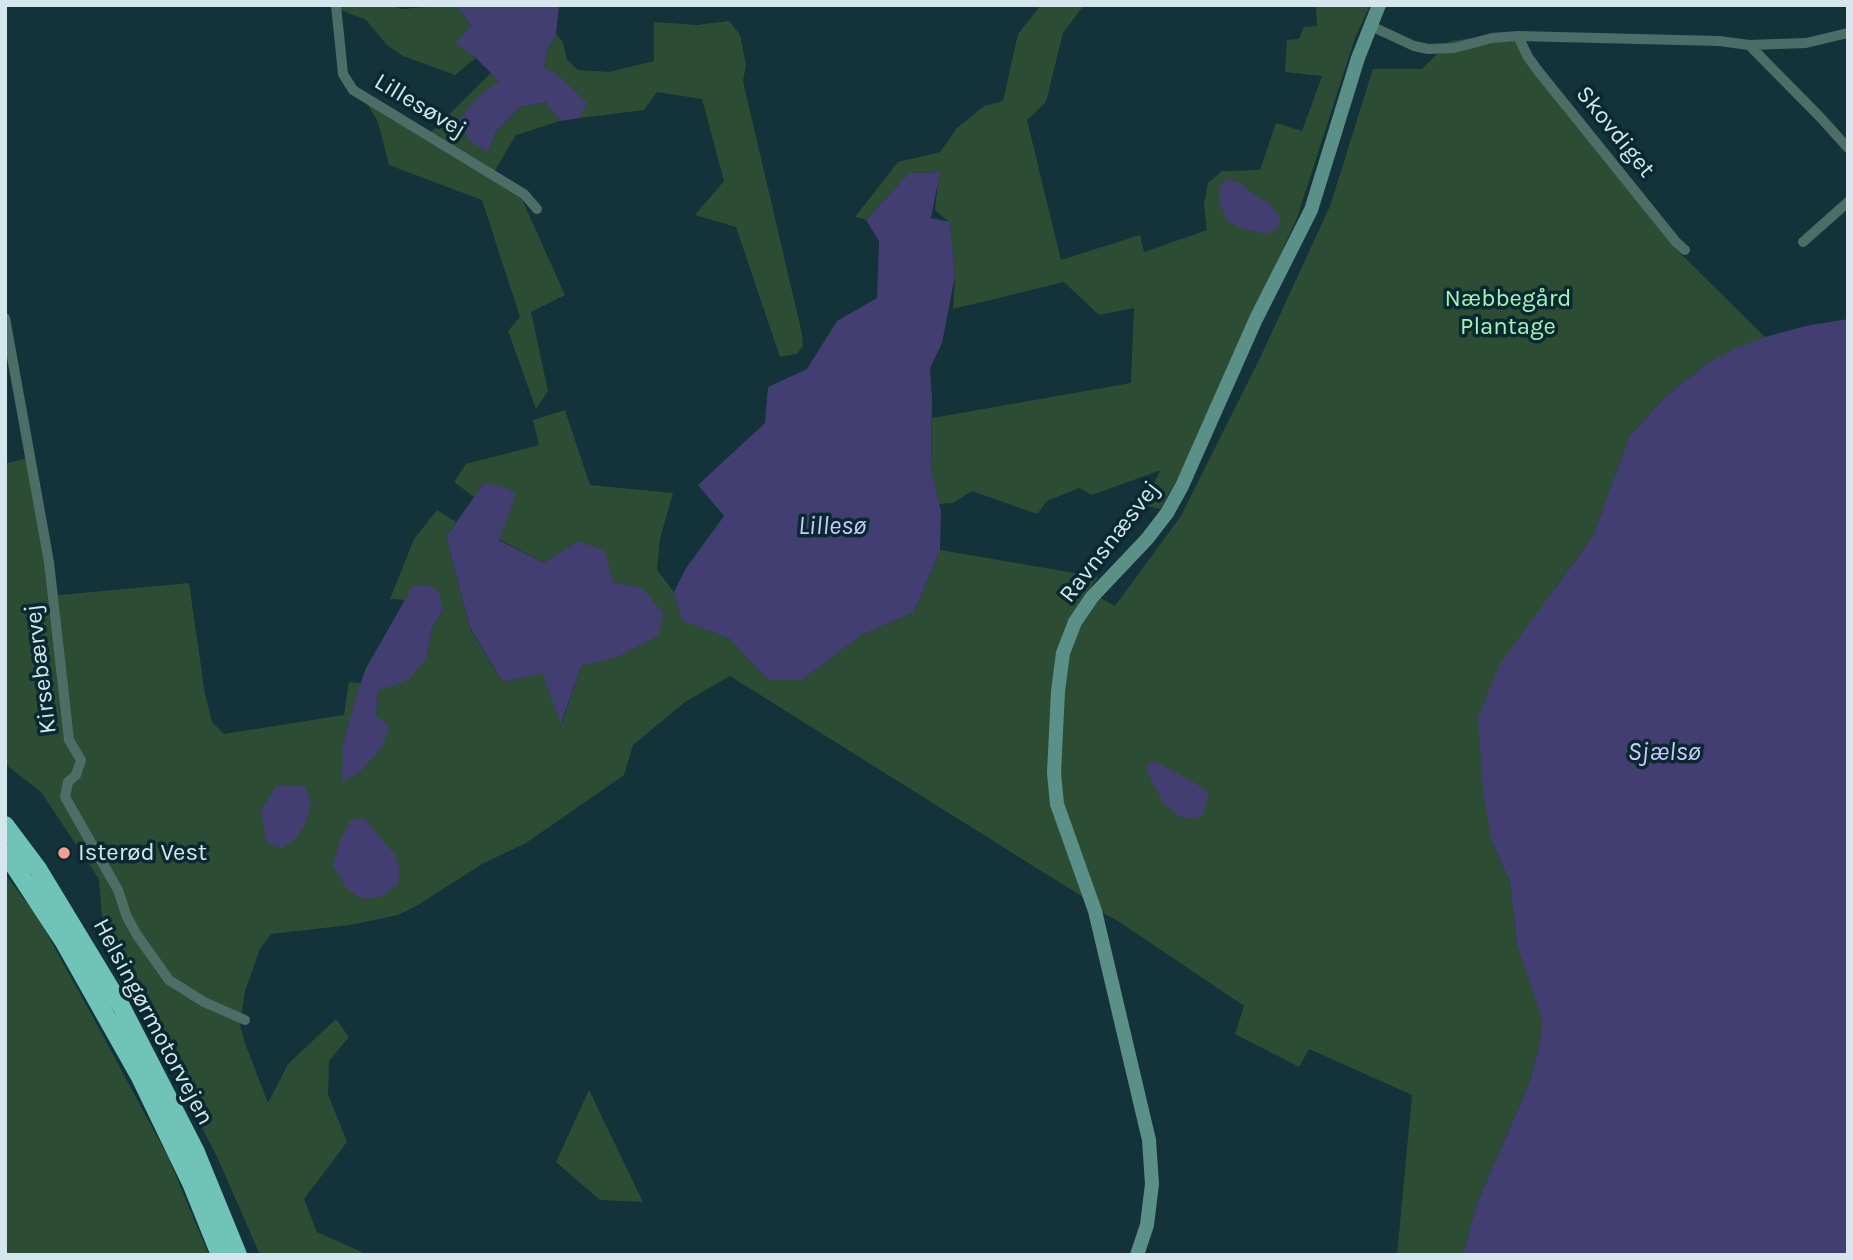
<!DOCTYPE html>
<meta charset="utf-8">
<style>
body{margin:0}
#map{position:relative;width:1853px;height:1260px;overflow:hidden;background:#14323a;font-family:Karla,sans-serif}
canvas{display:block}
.frame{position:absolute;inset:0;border:7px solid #d5e7ec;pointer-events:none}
</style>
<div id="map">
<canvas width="1853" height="1260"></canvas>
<div class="frame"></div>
</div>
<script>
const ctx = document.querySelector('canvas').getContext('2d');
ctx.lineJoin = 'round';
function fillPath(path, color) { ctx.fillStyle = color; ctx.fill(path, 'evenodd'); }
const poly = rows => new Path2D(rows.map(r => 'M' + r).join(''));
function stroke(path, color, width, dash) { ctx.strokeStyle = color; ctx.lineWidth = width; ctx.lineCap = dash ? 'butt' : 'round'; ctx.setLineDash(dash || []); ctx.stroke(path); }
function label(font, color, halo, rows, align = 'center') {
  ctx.font = font + ' Karla,sans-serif'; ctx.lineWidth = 7; ctx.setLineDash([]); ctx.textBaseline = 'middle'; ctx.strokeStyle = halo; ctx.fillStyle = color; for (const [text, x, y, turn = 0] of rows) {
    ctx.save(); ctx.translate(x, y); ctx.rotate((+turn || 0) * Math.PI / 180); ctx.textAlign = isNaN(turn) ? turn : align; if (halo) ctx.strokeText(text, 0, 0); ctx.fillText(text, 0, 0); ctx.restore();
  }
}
const green = poly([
 [328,5,393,5,401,9,456,5,471,26,456,43,476,58,455,75,403,56,387,45,366,20],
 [1041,5,1084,5,1063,33,1046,102,1027,120,1061,260,1140,235,1144,252,1207,230,1204,205,1208,183,1222,171,1260,170,1276,123,1302,131,1322,76,1285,72,1287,40,1299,39,1304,27,1317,26,1316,5,1370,5,1355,38,1297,218,1179,476,1160,509,1142,505,1161,470,1092,495,1079,488,1047,501,1037,514,972,491,953,503,939,504,931,470,932,418,1131,383,1134,308,1099,315,1064,282,953,309,955,276,950,223,935,210,939,172,909,173,866,220,855,217,898,162,940,152,957,128,984,106,1003,101,1018,34],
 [729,21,740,35,746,65,743,81,802,334,803,346,797,354,780,357,736,227,695,215,724,181,702,99,657,92,644,110,580,118,586,103,544,68,547,51,556,34,563,42,567,60,578,70,609,72,654,61,654,22,697,25],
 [1517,33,1533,71,1681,254,1765,337,1705,365,1665,397,1629,437,1593,536,1555,588,1491,840,1510,882,1517,945,1543,1018,1540,1043,1529,1084,1477,1203,1463,1255,1397,1255,1412,1095,1309,1049,1299,1067,1235,1034,1244,1006,1118,921,1101,912,1062,799,1058,771,1064,693,1068,656,1080,626,1097,596,1115,606,1181,516,1260,358,1330,206,1373,69,1422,69,1450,41],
 [491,73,500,81,480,95,488,152,496,132,520,107,546,102,560,121,516,135,494,172,431,132],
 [366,102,521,197,565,295,531,312,548,391,536,409,508,331,520,317,482,200,389,165,378,122],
 [565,410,590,485,673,493,660,539,657,570,674,592,682,619,730,639,758,670,802,680,862,635,914,612,940,550,1098,577,1071,616,1050,771,1086,899,730,676,685,702,633,745,624,775,526,843,482,864,418,905,398,915,350,925,271,934,260,949,245,991,240,1025,245,1043,268,1103,288,1064,336,1019,349,1037,329,1061,328,1094,347,1142,304,1199,317,1232,368,1255,260,1255,219,1161,138,1002,122,989,104,941,99,879,41,792,5,764,5,464,28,458,50,596,189,583,205,694,212,722,224,734,344,715,349,682,361,683,343,744,376,716,378,691,387,687,427,657,432,628,443,609,414,586,407,600,390,599,414,539,437,510,456,522,446,537,470,629,503,682,542,672,562,723,581,666,617,657,642,588,613,582,579,541,543,563,499,539,484,483,474,497,454,482,466,464,539,445,533,420],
 [5,874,37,916,88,1008,168,1157,209,1255,5,1255],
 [589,1090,643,1202,600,1200,556,1162]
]);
const water = poly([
 [456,5,559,5,556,34,547,51,544,68,558,75,587,103,580,118,560,121,546,102,520,107,496,132,488,152,470,141,458,121,480,95,499,81,476,58,455,43,471,26],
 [940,172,931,218,950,222,955,276,942,343,930,368,932,397,931,470,941,511,940,550,914,612,862,635,802,680,771,680,758,670,730,639,682,620,674,592,686,568,724,516,698,485,765,423,768,387,807,369,837,321,877,298,879,241,866,220,909,173],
 [1228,179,1242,184,1252,194,1266,201,1275,210,1281,220,1277,229,1266,234,1240,228,1228,221,1219,202,1220,185],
 [1848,319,1848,1255,1463,1255,1477,1203,1529,1084,1540,1043,1542,1018,1517,945,1510,882,1491,840,1483,790,1478,717,1500,664,1593,536,1629,437,1665,397,1705,365,1736,348,1765,337,1806,326],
 [484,483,506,488,516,494,499,540,543,563,579,541,605,551,613,582,642,588,663,613,659,635,617,657,581,666,561,724,542,673,503,682,470,628,446,537],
 [413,586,428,586,438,590,443,609,432,628,427,657,408,680,378,691,376,716,390,726,382,747,360,772,342,782,343,744,358,690,366,668],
 [1154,761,1192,781,1209,793,1203,815,1190,819,1181,817,1165,805,1152,782,1146,766],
 [277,785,305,786,311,805,306,822,296,839,281,848,266,842,261,810],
 [364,818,395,855,400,870,398,885,380,897,363,899,346,888,333,865,340,840,351,820]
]);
const minor = poly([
 [336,5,343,74,353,90,524,194,537,209],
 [1371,26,1414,46,1428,49,1454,48,1492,38,1518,36,1719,41,1749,45,1820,117,1848,148],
 [1518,36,1528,57,1539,72,1676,242,1685,250],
 [1749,45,1806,43,1848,33],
 [1803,242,1848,202],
 [5,318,49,562,69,740,81,760,76,775,68,782,65,797,118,890,127,917,137,935,169,980,204,1002,245,1020]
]);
const secondary = poly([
 [1137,1255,1147,1225,1152,1184,1149,1140,1095,911,1057,804,1054,773,1058,691,1063,653,1075,622,1092,597,1147,539,1167,513,1182,486,1256,319,1311,210,1358,58,1379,5]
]);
const motorway = poly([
 [5,825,38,869,121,1006,195,1150,238,1255],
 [5,852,64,942,140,1077,191,1183,220,1255]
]);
const markers = [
 [64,853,7,"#f59c93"]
];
const streetNames = [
 ["Lillesøvej",420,106,31],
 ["Skovdiget",1615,132,51],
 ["Ravnsnæsvej",1110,542,-52],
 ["Kirsebærvej",41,669,-97],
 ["Helsingørmotorvejen",153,1022,62]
];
const parkNames = [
 ["Næbbegård",1508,299],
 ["Plantage",1508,327]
];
const poiNames = [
 ["Isterød Vest",78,853]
];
const waterNames = [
 ["Lillesø",832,527],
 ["Sjælsø",1664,753]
];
fillPath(green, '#2c4d33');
fillPath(water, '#423e71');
stroke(minor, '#4d6d67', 10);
stroke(secondary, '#5b9088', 14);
stroke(motorway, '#6fc3b7', 18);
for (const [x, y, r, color] of markers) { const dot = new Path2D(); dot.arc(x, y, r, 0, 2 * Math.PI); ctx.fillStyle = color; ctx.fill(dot); stroke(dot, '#092830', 2.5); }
label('24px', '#d5e7ec', '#092830', streetNames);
label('24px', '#a5f2b4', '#092830', parkNames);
label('24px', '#d5e7ec', '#092830', poiNames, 'left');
label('italic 26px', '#cacafc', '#092830', waterNames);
</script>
